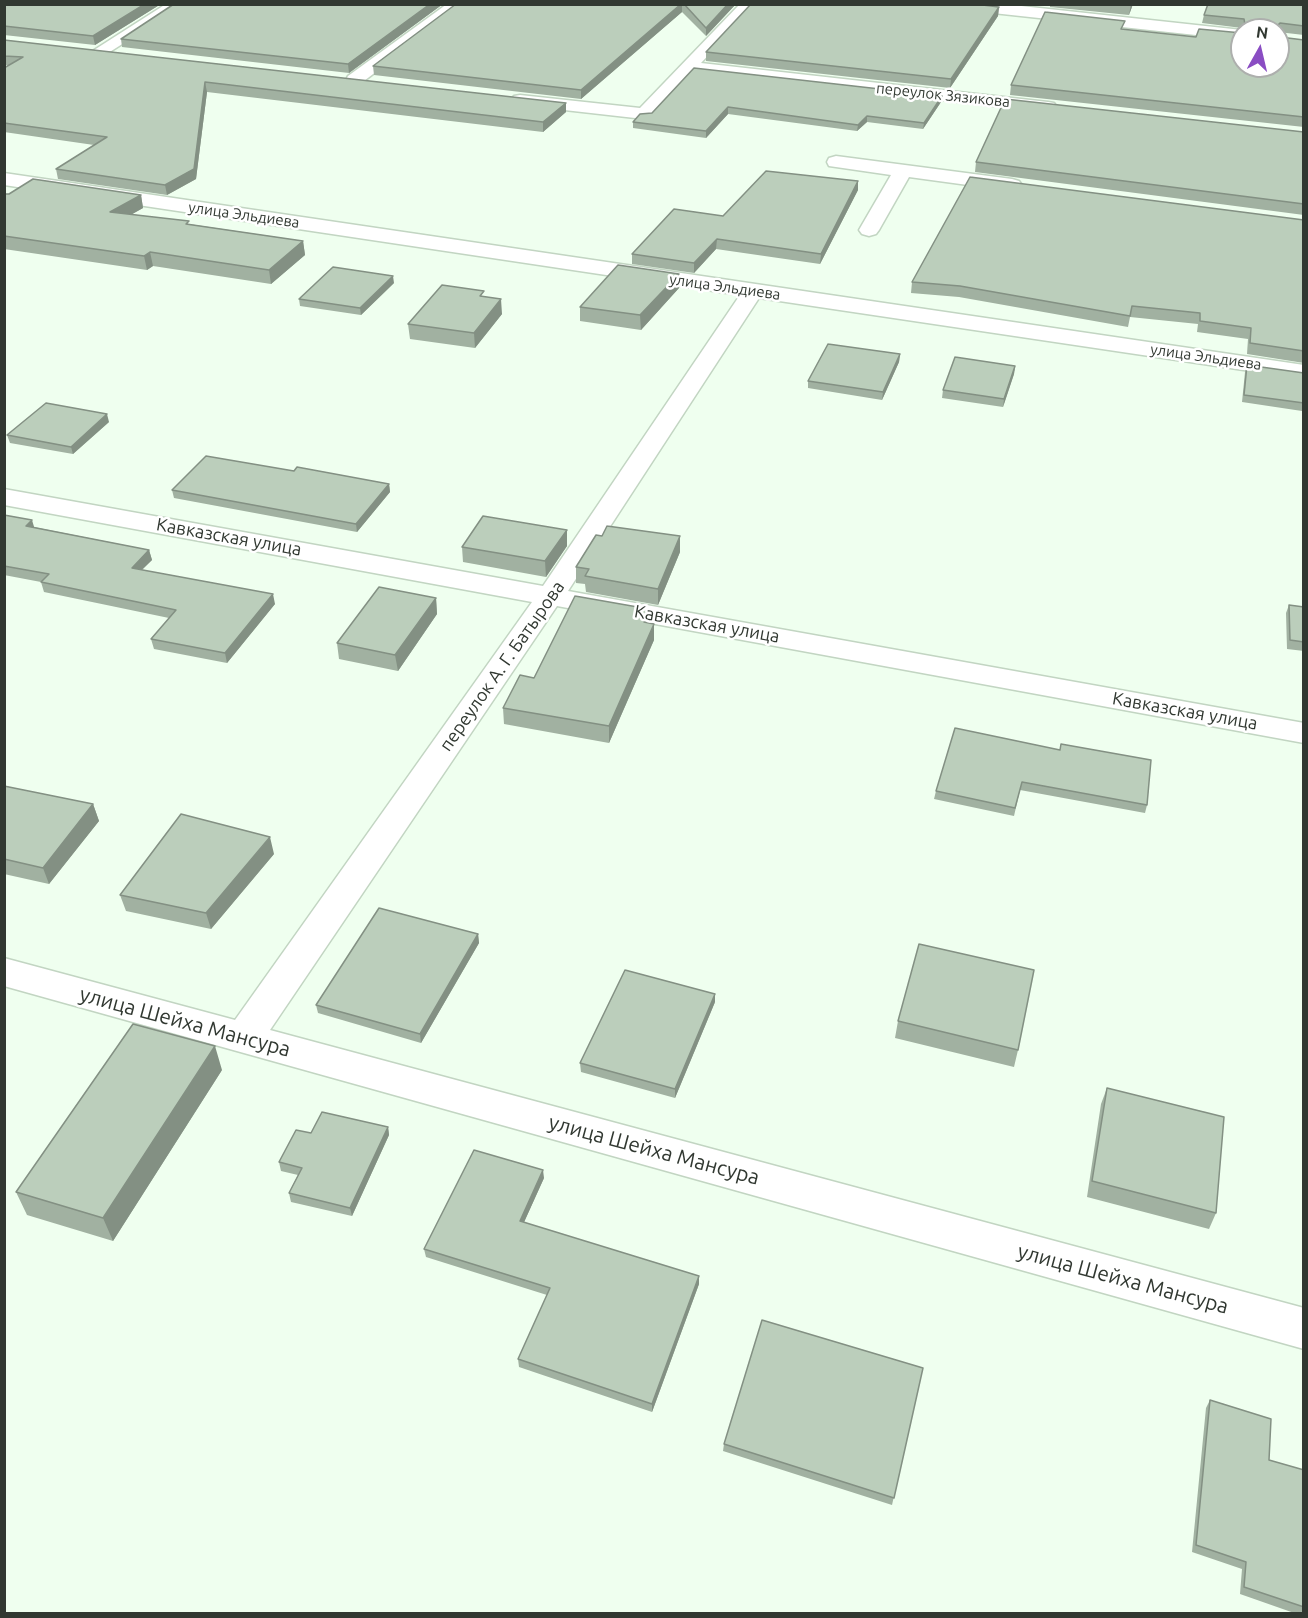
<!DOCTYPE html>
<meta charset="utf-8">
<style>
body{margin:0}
#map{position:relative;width:1308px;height:1618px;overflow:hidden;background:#efffef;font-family:Ubuntu,sans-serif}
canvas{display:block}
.frame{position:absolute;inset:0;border:6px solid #313831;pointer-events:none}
.north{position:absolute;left:1230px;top:18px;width:60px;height:60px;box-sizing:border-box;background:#fff;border:2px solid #adafad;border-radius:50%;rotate:8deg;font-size:16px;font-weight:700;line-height:24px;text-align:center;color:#313831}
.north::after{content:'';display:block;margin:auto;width:21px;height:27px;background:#8a4dc3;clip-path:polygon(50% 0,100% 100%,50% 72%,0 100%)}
</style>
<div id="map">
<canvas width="1308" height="1618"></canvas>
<div class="frame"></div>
<div class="north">N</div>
</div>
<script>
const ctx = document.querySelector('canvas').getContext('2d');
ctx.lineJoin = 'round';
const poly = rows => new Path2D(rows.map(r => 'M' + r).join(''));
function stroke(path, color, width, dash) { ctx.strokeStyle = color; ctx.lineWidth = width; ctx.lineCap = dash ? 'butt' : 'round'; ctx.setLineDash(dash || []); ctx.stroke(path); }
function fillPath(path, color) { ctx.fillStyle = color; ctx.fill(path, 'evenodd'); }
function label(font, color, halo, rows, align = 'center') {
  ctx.font = font + ' Ubuntu,sans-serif'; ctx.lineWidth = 5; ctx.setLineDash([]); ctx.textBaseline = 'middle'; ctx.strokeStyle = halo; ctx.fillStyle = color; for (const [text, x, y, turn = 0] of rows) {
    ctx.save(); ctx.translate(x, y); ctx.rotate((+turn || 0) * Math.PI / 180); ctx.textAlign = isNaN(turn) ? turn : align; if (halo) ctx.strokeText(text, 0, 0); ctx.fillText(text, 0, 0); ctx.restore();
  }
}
const minor = poly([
 [166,4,185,4,105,55,93,55,91,52,166,4],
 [447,4,465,4,360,84,348,84,346,80,348,76,447,4],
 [740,4,756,4,701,63,1048,102,1054,103,1057,107,1054,111,1048,112,693,72,650,118,644,119,520,105,514,104,511,100,514,96,520,95,640,108,740,4],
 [949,4,1003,4,1242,30,1242,40,956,9,949,4],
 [836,156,1012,179,1019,181,1022,185,1019,189,1012,191,909,177,879,230,876,234,869,236,862,234,859,230,891,175,829,166,827,162,829,158,836,156],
 [4,173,1304,365,1304,379,759,298,568,591,1304,723,1304,743,557,606,270,1030,1304,1308,1304,1349,4,986,4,958,235,1020,532,602,4,505,4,489,543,586,740,295,4,185,4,173]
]);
const wall = poly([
 [4,4,161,4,95,45,4,35],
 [174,4,443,4,349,73,122,47,121,39],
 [456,4,736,4,706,36,682,12,581,99,374,75,373,66],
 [1050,4,1133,4,1129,15,1050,7],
 [1304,4,1304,35,1278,32,1278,30,1243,30,1242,28,1202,23,1204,15],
 [999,7,998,16,950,88,706,61,706,52],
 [1196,37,1280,37,1304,40,1304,127,1010,95,1011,85],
 [4,40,566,103,566,112,543,132,207,92,196,179,167,195,58,179,56,169,94,145,4,132,4,68,9,65,4,65],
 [694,68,942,96,941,102,923,129,867,122,857,131,728,114,706,138,633,128,633,122,652,113],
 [1304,132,1304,215,975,172,976,162],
 [858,181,858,190,820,264,716,249,694,273,632,264,632,254,723,216],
 [4,194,141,195,143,208,132,214,189,224,303,241,305,255,271,284,153,266,147,270,4,249],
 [1304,220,1304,363,1247,354,1248,339,1197,332,1198,324,1130,317,1128,327,959,297,911,293,912,282],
 [394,283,361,315,300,306,299,299],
 [679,288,641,330,580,321,580,307],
 [485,297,502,314,475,348,410,339,408,324],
 [900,354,899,362,882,400,808,388,808,381],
 [1247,365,1304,373,1304,408,1302,411,1242,402,1245,372],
 [1015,366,1014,374,1003,407,942,398,943,390],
 [109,422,73,454,10,443,7,435],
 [294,471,389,484,390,492,357,532,174,498,172,490],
 [4,515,34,527,149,550,152,560,142,570,275,604,227,663,154,649,151,639,169,618,44,592,41,582,4,575],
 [567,530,567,546,546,577,463,562,462,547],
 [680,552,658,605,586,592,585,584,576,583,576,567],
 [436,598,437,614,398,671,339,659,337,643],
 [1289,605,1304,607,1304,651,1287,649,1286,613],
 [649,609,649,623,654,640,609,743,504,724,503,708,534,678],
 [955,728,1147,805,1145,813,1020,790,1014,816,934,799,936,791],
 [4,786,93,804,99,821,49,884,4,874],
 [274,854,211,929,126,911,120,895],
 [478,934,479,943,421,1043,318,1013,316,1005],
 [715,1002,675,1098,581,1072,580,1063],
 [898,1021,1018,1050,1014,1067,895,1038],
 [222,1070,113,1241,27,1215,16,1192],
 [1107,1088,1216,1213,1209,1229,1087,1197,1101,1104],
 [388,1127,389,1135,352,1216,291,1202,289,1193,298,1175,281,1171,279,1162,311,1133],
 [544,1178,524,1222,699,1284,652,1412,519,1367,518,1359,547,1295,426,1257,424,1249],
 [923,1368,892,1505,723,1451,724,1444],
 [1210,1400,1269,1460,1304,1470,1304,1614,1297,1614,1240,1594,1242,1569,1192,1552,1206,1408]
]);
const shadedWall = poly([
 [145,4,161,4,95,45,93,36],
 [430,4,443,4,349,73,348,64],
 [681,4,682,4,682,12,581,99,581,90],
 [728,4,736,4,706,36,706,28],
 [1131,4,1133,4,1129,15],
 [999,7,998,16,950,88,951,79],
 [205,82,207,92,196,179,167,195,165,185],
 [942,96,941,102,923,129,924,123],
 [566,103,566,112,543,132,543,122],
 [728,107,728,114,706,138,706,131],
 [867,116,867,122,857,131,858,125],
 [858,181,858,190,820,264,821,254],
 [141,195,143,208,113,225,110,212],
 [717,239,716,249,694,273,694,263],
 [303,241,305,255,271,284,269,270],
 [150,252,153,266,147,270,144,256],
 [679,274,679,288,641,330,640,315],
 [393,276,394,283,361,315,360,308],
 [501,299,502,314,475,348,474,333],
 [900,354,899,362,882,400,883,392],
 [1015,366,1014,374,1003,407,1004,399],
 [107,414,109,422,73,454,71,447],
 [389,484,390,492,357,532,356,524],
 [32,520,35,530,26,526],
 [567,530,567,546,546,577,545,561],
 [680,536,680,552,658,605,658,589],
 [149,550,152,560,134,577,132,568],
 [273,594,275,604,227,663,225,653],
 [436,598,437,614,398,671,395,655],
 [649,609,649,625,644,622],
 [654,624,654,640,609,743,609,726],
 [93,804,99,821,49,884,43,868],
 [270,837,274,854,211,929,206,913],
 [478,934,479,943,421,1043,420,1034],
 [715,994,715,1002,675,1098,675,1089],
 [215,1046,222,1070,113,1241,103,1218],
 [388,1127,389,1135,352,1216,350,1208],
 [543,1170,544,1178,521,1229,520,1221],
 [699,1276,699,1284,652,1412,652,1404]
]);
const building = poly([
 [4,4,145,4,93,36,4,26,4,4],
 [174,4,430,4,348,64,121,39,174,4],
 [456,4,681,4,581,90,373,66,456,4],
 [684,4,728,4,706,28,684,4],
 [751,4,974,4,999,7,951,79,706,52,751,4],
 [1208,4,1304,4,1304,26,1280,23,1278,25,1278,30,1246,30,1244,19,1204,15,1208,4],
 [1045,12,1125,21,1121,29,1196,37,1199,29,1242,33,1242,66,1278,66,1278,35,1280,37,1304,40,1304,117,1011,85,1045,12],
 [4,40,566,103,543,122,205,82,194,169,165,185,56,169,107,137,4,123,4,68,23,57,4,56,4,40],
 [694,68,942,96,924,123,867,116,858,125,728,107,706,131,633,122,640,114,652,113,694,68],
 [1005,99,1304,132,1304,204,976,162,1005,99],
 [766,171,858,181,821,254,717,239,694,263,632,254,674,209,723,216,766,171],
 [970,177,1304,220,1304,351,1250,343,1251,328,1200,321,1200,313,1132,306,1130,316,960,286,912,282,970,177],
 [33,179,141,195,110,212,189,221,186,224,303,241,269,270,150,252,144,256,4,236,4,194,9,194,33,179],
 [618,265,679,274,640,315,580,307,618,265],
 [333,267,393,276,360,308,299,299,333,267],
 [442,285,484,291,480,296,501,299,474,333,408,324,442,285],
 [828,344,900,354,883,392,808,381,828,344],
 [955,357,1015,366,1004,399,943,390,955,357],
 [1247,365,1304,373,1304,403,1244,395,1247,365],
 [46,403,107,414,71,447,7,435,46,403],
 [206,456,294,471,297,467,389,484,356,524,172,490,206,456],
 [4,515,32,520,26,526,149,550,132,568,273,594,225,653,151,639,176,610,41,582,49,574,4,566,4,515],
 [483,516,567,530,545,561,462,547,483,516],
 [607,526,680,536,658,589,585,576,589,569,576,567,596,535,602,536,607,526],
 [379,587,436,598,395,655,337,643,379,587],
 [575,596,649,609,644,622,654,624,609,726,503,708,520,675,534,678,575,596],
 [1289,605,1304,607,1304,642,1290,640,1289,605],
 [955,728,1060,750,1061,744,1151,760,1147,805,1022,782,1015,808,936,791,955,728],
 [4,786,93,804,43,868,4,859,4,786],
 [181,814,270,837,206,913,120,895,181,814],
 [379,908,478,934,420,1034,316,1005,379,908],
 [919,944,1034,970,1018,1050,898,1021,919,944],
 [625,970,715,994,675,1089,580,1063,625,970],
 [133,1024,215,1046,103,1218,16,1192,133,1024],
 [1107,1088,1224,1117,1216,1213,1092,1181,1107,1088],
 [322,1112,388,1127,350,1208,289,1193,302,1168,279,1162,296,1130,311,1133,322,1112],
 [474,1150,543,1170,520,1221,699,1276,652,1404,518,1359,550,1288,424,1249,474,1150],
 [762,1320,923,1368,894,1498,724,1444,762,1320],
 [1210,1400,1271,1419,1269,1460,1304,1470,1304,1607,1244,1587,1246,1562,1196,1545,1210,1400]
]);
const farStreetnames = [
 ["переулок Зязикова",943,95,6],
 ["улица Эльдиева",244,215,8],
 ["улица Эльдиева",725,287,8],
 ["улица Эльдиева",1206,357,8]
];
const streetNames = [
 ["Кавказская улица",229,537,10],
 ["Кавказская улица",707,624,10],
 ["переулок А. Г. Батырова",502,666,-55],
 ["Кавказская улица",1185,711,10]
];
const nearStreetnames = [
 ["улица Шейха Мансура",185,1022,15],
 ["улица Шейха Мансура",654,1150,15],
 ["улица Шейха Мансура",1123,1279,15]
];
stroke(minor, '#c2d5c2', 3);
fillPath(minor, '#fff');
fillPath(wall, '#a1b1a1');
fillPath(shadedWall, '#839083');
fillPath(building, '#bbcebb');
stroke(building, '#839083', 1.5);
label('15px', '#313831', '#fff', farStreetnames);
label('18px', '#313831', '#fff', streetNames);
label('21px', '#313831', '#fff', nearStreetnames);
</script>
